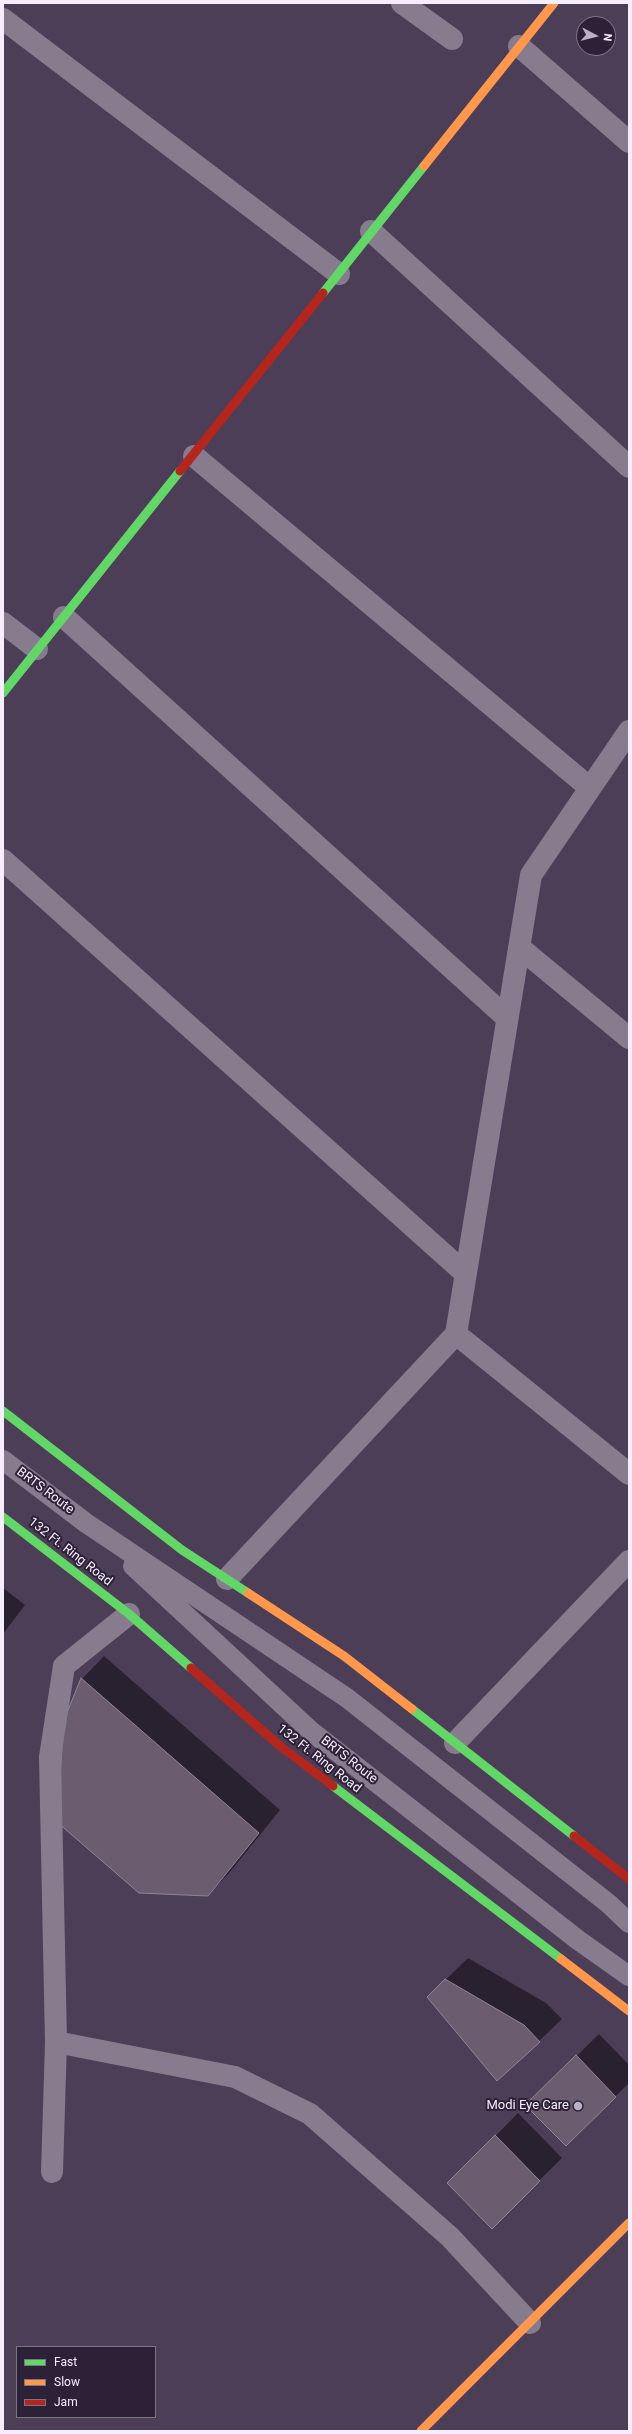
<!DOCTYPE html>
<style>
body{margin:0}
#map{position:relative;width:632px;height:2434px;overflow:hidden;background:#4d3e58;font-family:Roboto,sans-serif}
canvas{display:block}
.frame{position:absolute;inset:0;border:4px solid #f6edff;pointer-events:none}
.legend{position:absolute;left:16px;top:2346px;width:140px;height:72px;box-sizing:border-box;background:#2d2137;border:1px solid #7d7387;margin:0;padding:5px 7px;list-style:none;font-size:12px;color:#f6edff}
.legend li{display:flex;align-items:center;gap:8px;height:20px}
.legend b{width:20px;border:1px solid #7d7387}
.north{position:absolute;left:576px;top:16px;width:40px;height:40px;box-sizing:border-box;background:#2d2137;border:1px solid #7d7387;border-radius:50%;rotate:97deg;font-size:11px;font-weight:700;line-height:16px;text-align:center;color:#f6edff}
.north::after{content:'';display:block;margin:auto;width:14px;height:18px;background:#bbb0c5;clip-path:polygon(50% 0,100% 100%,50% 72%,0 100%)}
</style>
<div id="map">
<canvas width="632" height="2434"></canvas>
<div class="frame"></div>
<ul class="legend">
<li><b style="height:5px;background:#63d668"></b>Fast</li>
<li><b style="height:5px;background:#ff974d"></b>Slow</li>
<li><b style="height:5px;background:#b3261e"></b>Jam</li>
</ul>
<div class="north">N</div>
</div>
<script>
const ctx = document.querySelector('canvas').getContext('2d');
ctx.lineJoin = 'round';
function fillPath(path, color) { ctx.fillStyle = color; ctx.fill(path, 'evenodd'); }
const poly = rows => new Path2D(rows.map(r => 'M' + r).join(''));
function stroke(path, color, width, dash) { ctx.strokeStyle = color; ctx.lineWidth = width; ctx.lineCap = dash ? 'butt' : 'round'; ctx.setLineDash(dash || []); ctx.stroke(path); }
function label(font, color, halo, rows, align = 'center') {
  ctx.font = font + ' Roboto,sans-serif'; ctx.lineWidth = 4; ctx.setLineDash([]); ctx.textBaseline = 'middle'; ctx.strokeStyle = halo; ctx.fillStyle = color; for (const [text, x, y, turn = 0] of rows) {
    ctx.save(); ctx.translate(x, y); ctx.rotate((+turn || 0) * Math.PI / 180); ctx.textAlign = isNaN(turn) ? turn : align; if (halo) ctx.strokeText(text, 0, 0); ctx.fillText(text, 0, 0); ctx.restore();
  }
}
const shadow = poly([
 [3,1588,25,1605,3,1634],
 [104,1656,280,1810,230,1872,208,1895,65,1721,82,1679],
 [468,1958,546,2003,562,2019,539,2041,428,1997],
 [599,2034,629,2065,629,2083,566,2145,527,2105],
 [518,2113,562,2158,492,2227,449,2183]
]);
const building = poly([
 [81,1678,259,1833,208,1896,139,1893,57,1822,64,1720,81,1678],
 [445,1979,524,2025,540,2042,497,2081,427,1997,445,1979],
 [576,2055,616,2097,566,2146,525,2105,576,2055],
 [495,2135,540,2181,492,2229,447,2183,495,2135]
]);
const lane = poly([
 [3,1460,86,1523,347,1698,609,1904,629,1923],
 [133,1566,312,1732,578,1940,629,1976]
]);
const street = poly([
 [402,3,452,39],
 [3,19,339,274],
 [519,46,629,142],
 [371,231,629,467],
 [194,456,590,788],
 [64,617,507,1018],
 [3,623,37,649],
 [629,731,531,875,456,1334,629,1474],
 [3,860,466,1274],
 [519,947,629,1038],
 [227,1579,456,1334],
 [455,1743,629,1561],
 [56,2042,235,2077,310,2114,450,2237,530,2323],
 [52,2172,56,2042,50,1757,64,1666,129,1614]
]);
const fast = poly([
 [323,293,424,166],
 [3,693,180,471],
 [3,1411,182,1550,248,1593],
 [3,1517,129,1614,191,1668],
 [412,1709,574,1836],
 [333,1786,561,1959]
]);
const slow = poly([
 [424,166,554,3],
 [248,1593,344,1656,412,1709],
 [561,1959,629,2011],
 [421,2431,629,2223]
]);
const jam = poly([
 [180,471,323,293],
 [191,1668,280,1746,333,1786],
 [574,1836,629,1879]
]);
const markers = [
 [578,2106,5,"#bbb0c5"]
];
const streetNames = [
 ["BRTS Route",45,1491,37],
 ["132 Ft. Ring Road",70,1552,38],
 ["132 Ft. Ring Road",319,1759,38],
 ["BRTS Route",349,1760,38]
];
const poiNames = [
 ["Modi Eye Care",569,2106]
];
fillPath(shadow, '#0007');
fillPath(building, '#6b5c70');
stroke(building, '#948499', 1);
stroke(lane, '#867c8e', 20);
stroke(street, '#867c8e', 22);
stroke(fast, '#63d668', 9);
stroke(slow, '#ff974d', 9);
stroke(jam, '#b3261e', 9);
for (const [x, y, r, color] of markers) { const dot = new Path2D(); dot.arc(x, y, r, 0, 2 * Math.PI); ctx.fillStyle = color; ctx.fill(dot); stroke(dot, '#2d2137', 1.5); }
label('13px', '#f6edff', '#2d2137', streetNames);
label('13px', '#f6edff', '#2d2137', poiNames, 'right');
</script>
